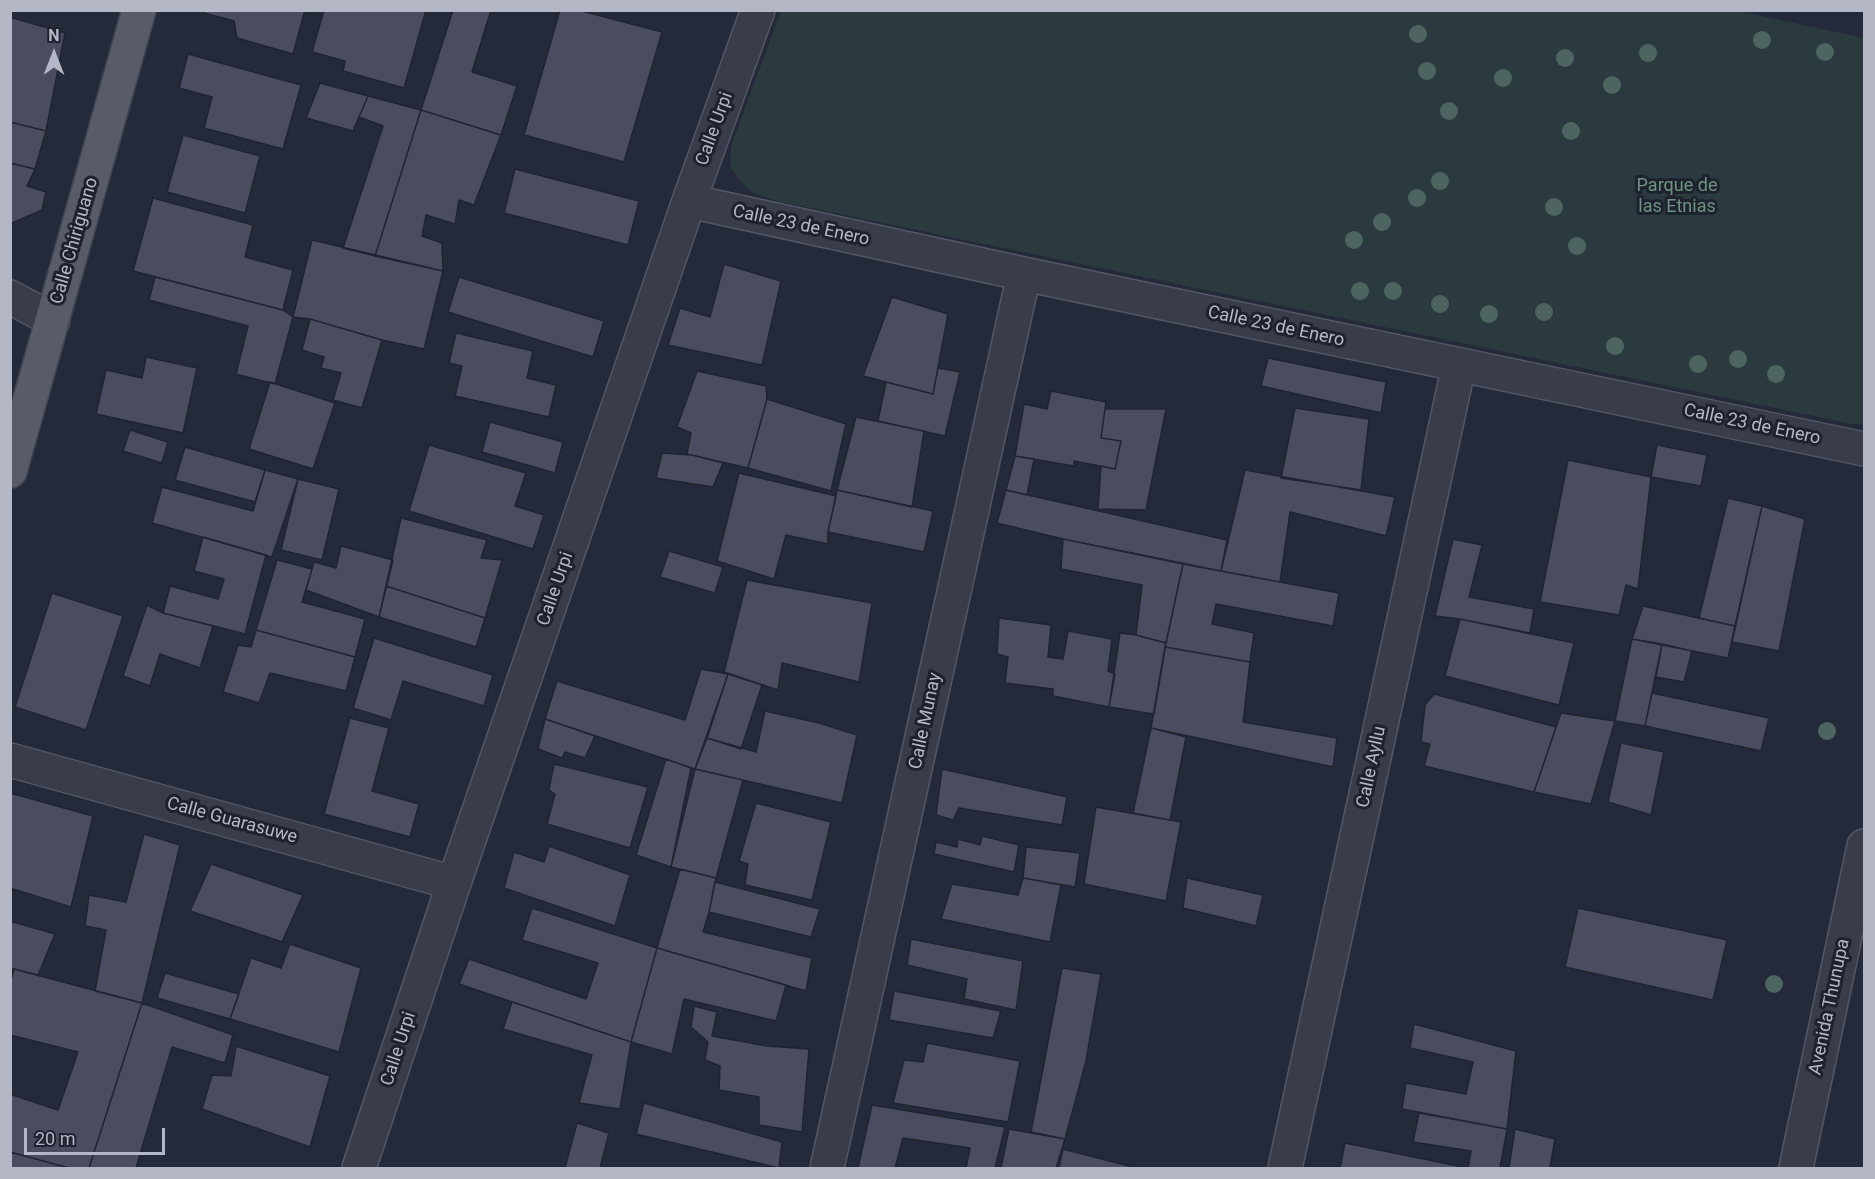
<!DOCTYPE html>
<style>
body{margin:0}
#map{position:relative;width:1875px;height:1179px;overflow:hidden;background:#252a3a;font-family:Roboto,sans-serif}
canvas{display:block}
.frame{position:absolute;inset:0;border:12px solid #b4b7c6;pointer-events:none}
.north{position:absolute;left:24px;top:24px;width:60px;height:60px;-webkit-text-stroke:4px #1e222f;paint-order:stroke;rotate:0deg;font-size:16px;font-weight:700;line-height:24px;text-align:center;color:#b4b7c6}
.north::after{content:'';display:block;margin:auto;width:21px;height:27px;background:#b4b7c6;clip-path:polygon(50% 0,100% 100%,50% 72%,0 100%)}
.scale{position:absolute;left:24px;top:1128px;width:141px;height:27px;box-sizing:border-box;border:3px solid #b4b7c6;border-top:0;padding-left:8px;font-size:18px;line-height:21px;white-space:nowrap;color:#b4b7c6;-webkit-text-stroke:4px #1e222f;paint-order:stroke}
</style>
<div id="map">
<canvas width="1875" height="1179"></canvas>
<div class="frame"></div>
<div class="north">N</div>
<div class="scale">20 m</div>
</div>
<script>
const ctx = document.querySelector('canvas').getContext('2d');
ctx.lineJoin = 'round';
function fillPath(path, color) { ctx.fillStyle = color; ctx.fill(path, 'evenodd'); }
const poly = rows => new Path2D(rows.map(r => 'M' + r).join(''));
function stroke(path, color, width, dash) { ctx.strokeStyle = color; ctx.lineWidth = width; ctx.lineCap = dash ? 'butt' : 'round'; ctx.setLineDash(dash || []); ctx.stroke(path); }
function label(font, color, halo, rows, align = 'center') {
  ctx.font = font + ' Roboto,sans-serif'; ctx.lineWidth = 6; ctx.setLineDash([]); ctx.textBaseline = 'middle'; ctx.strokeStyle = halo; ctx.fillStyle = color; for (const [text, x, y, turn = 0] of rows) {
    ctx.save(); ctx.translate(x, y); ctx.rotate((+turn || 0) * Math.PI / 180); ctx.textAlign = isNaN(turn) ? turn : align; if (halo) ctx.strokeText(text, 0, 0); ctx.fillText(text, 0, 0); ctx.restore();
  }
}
const green = poly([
 [1734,10,1864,38,1864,424,1852,424,777,201,753,193,739,180,730,167,731,146,781,11]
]);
const building = poly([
 [205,10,305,10,293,54,237,38,234,21,204,13,205,10],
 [324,10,426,10,404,88,343,71,345,61,312,52,324,10],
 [453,10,491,10,472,72,517,86,501,135,421,110,453,10],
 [560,10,578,10,662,32,624,162,524,135,560,10],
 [10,17,65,33,46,131,10,122,10,17],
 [188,54,301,85,283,149,204,128,212,97,179,88,188,54],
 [320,83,368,96,353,131,306,118,320,83],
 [368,96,421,110,375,256,343,248,383,126,359,117,368,96],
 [421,110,501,135,474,205,459,200,455,224,426,215,422,236,442,243,443,271,375,256,421,110],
 [10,122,46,131,35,169,10,163,10,122],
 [183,135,260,156,245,213,167,192,183,135],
 [10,163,35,169,27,186,46,192,42,210,10,224,10,163],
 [515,169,639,201,628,245,504,213,515,169],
 [153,198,253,225,245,257,293,270,283,310,133,271,153,198],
 [312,240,443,271,424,349,382,340,310,319,293,317,312,240],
 [724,264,781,281,762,365,668,345,680,308,710,317,724,264],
 [155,277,283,310,293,317,275,384,236,374,248,326,149,300,155,277],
 [459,277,604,321,593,357,448,312,459,277],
 [892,297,948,314,933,394,863,376,892,297],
 [310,319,382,340,362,408,333,400,341,373,321,368,324,357,302,350,310,319],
 [456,333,533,351,527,378,556,385,549,417,455,396,462,366,449,363,456,333],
 [146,357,197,368,183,433,96,414,106,370,142,378,146,357],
 [1268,358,1386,382,1381,413,1261,386,1268,358],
 [938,368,960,372,945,436,878,421,886,382,933,394,938,368],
 [697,371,766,386,767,399,748,468,687,454,691,433,677,427,697,371],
 [270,382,335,403,313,469,249,449,270,382],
 [1051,391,1106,402,1101,438,1121,441,1115,469,1074,461,1074,466,1015,456,1024,404,1047,409,1051,391],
 [767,399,846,424,831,491,748,468,767,399],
 [1295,408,1369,419,1361,490,1281,478,1295,408],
 [1105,409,1166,409,1146,510,1098,509,1101,466,1115,469,1121,441,1101,438,1105,409],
 [856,417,924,431,912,507,837,490,856,417],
 [490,422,563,442,555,473,482,452,490,422],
 [130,430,168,442,162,463,123,451,130,430],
 [429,445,526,473,515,506,544,515,533,549,409,511,429,445],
 [1657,445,1707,455,1701,486,1651,477,1657,445],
 [185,447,265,470,255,502,175,480,185,447],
 [662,453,692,455,723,463,713,487,656,478,662,453],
 [1015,456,1034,459,1027,495,1006,490,1015,456],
 [1568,460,1651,477,1638,589,1626,585,1619,615,1540,602,1568,460],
 [265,470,298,479,272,557,152,523,162,487,253,511,265,470],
 [1245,470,1395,497,1386,536,1290,512,1280,582,1221,571,1245,470],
 [739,473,836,496,828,532,828,544,786,535,774,579,717,561,739,473],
 [298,479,339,489,322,560,281,550,298,479],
 [837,490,933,511,924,552,828,532,837,490],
 [1006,490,1227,540,1221,571,1063,539,997,523,1006,490],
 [1728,498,1762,506,1735,626,1699,618,1728,498],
 [1762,506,1805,519,1779,651,1732,642,1762,506],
 [401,518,487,540,481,558,502,560,485,618,386,586,401,518],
 [203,537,266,555,245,634,163,613,170,586,218,599,224,579,194,571,203,537],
 [1063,539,1183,564,1166,643,1136,635,1142,585,1061,569,1063,539],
 [1453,539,1482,545,1469,597,1534,609,1530,633,1460,619,1435,616,1453,539],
 [341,546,393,560,379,617,306,590,314,562,336,568,341,546],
 [669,551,723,567,715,593,660,577,669,551],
 [277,560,312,569,302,602,365,619,355,657,256,630,277,560],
 [1183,564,1339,593,1333,626,1216,604,1212,624,1254,633,1250,662,1165,647,1183,564],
 [747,580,872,603,859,682,782,663,778,690,724,672,747,580],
 [386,586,485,618,476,647,379,617,386,586],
 [52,593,123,616,86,730,15,707,52,593],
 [147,605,163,613,213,626,200,668,160,654,150,686,123,676,147,605],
 [1643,606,1735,626,1728,658,1632,639,1643,606],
 [999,618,1051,625,1048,657,1063,659,1068,631,1112,639,1108,671,1115,674,1109,707,1053,696,1053,689,1005,683,1008,657,997,654,999,618],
 [1460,619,1574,643,1559,705,1445,676,1460,619],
 [256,630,355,657,346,691,270,673,259,703,223,692,238,645,251,647,256,630],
 [1120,633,1136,635,1166,643,1154,714,1109,707,1120,633],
 [374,638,493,675,484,706,403,681,391,720,353,708,374,638],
 [1632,639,1662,644,1645,726,1615,721,1632,639],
 [1662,644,1692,651,1684,682,1656,677,1662,644],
 [1165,647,1250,662,1243,722,1337,738,1333,767,1151,728,1165,647],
 [701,669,728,674,695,769,545,719,557,681,685,720,701,669],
 [728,674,762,685,741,749,707,738,728,674],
 [1652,693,1769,718,1761,751,1645,726,1652,693],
 [1434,694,1556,727,1534,792,1424,766,1430,744,1421,742,1425,705,1434,694],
 [765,711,819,723,857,735,842,803,695,769,707,738,756,752,765,711],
 [1561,713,1615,721,1591,804,1534,792,1561,713],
 [350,718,389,728,372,791,419,804,410,837,324,814,350,718],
 [545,719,595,736,585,758,565,752,562,758,538,749,545,719],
 [1151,728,1186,737,1170,820,1133,813,1151,728],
 [1621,743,1664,752,1651,815,1608,802,1621,743],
 [666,759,691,768,671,867,636,855,666,759],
 [554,764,648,787,630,848,547,824,555,794,549,790,554,764],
 [695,769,743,780,716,878,671,867,695,769],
 [942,769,1067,797,1062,825,959,808,953,820,936,815,942,769],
 [10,793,93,816,71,907,10,888,10,793],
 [756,803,831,822,812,900,745,885,748,864,739,861,756,803],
 [1096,807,1181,822,1166,901,1084,884,1096,807],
 [144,834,180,845,142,1003,95,991,106,930,85,926,89,895,126,902,144,834],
 [982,836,1019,845,1014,872,934,854,936,842,957,847,958,839,980,845,982,836],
 [549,846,630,875,615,926,504,888,514,852,544,862,549,846],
 [1026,847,1080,853,1075,887,1023,878,1026,847],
 [211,864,303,895,282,942,190,911,211,864],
 [680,869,716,878,709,912,703,932,812,958,806,991,657,948,680,869],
 [1023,878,1061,885,1050,942,941,919,952,884,1018,895,1023,878],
 [1187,878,1263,895,1256,926,1183,908,1187,878],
 [715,882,820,909,811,937,709,912,715,882],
 [532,908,657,948,631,1042,459,984,469,959,586,999,598,963,522,940,532,908],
 [1578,908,1727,940,1713,1000,1565,967,1578,908],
 [10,921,55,934,38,975,10,968,10,921],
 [911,939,1023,961,1016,1010,964,999,967,979,907,965,911,939],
 [290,944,361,968,339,1052,230,1019,251,958,281,968,290,944],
 [657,948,786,985,776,1021,684,999,672,1054,631,1042,657,948],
 [1062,968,1101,974,1086,1061,1065,1139,1031,1132,1062,968],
 [14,969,142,1003,89,1168,69,1168,10,1152,10,1094,58,1110,78,1052,10,1035,10,984,14,969],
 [165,973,239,994,230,1019,157,998,165,973],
 [894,991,1001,1011,993,1038,889,1020,894,991],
 [512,1002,631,1042,620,1109,579,1103,592,1055,503,1029,512,1002],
 [142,1003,233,1035,225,1063,172,1047,136,1168,89,1168,142,1003],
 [694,1006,717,1012,712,1036,767,1046,809,1049,802,1132,759,1125,759,1097,719,1090,720,1066,705,1060,708,1042,691,1027,694,1006],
 [1414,1024,1516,1051,1507,1129,1402,1109,1406,1083,1466,1094,1473,1062,1410,1048,1414,1024],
 [927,1043,1020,1061,1008,1122,893,1103,904,1060,923,1062,927,1043],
 [236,1046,330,1076,310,1147,202,1109,212,1075,231,1076,236,1046],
 [644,1103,782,1142,779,1168,636,1134,644,1103],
 [872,1105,1005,1127,995,1168,966,1168,970,1148,903,1138,895,1168,858,1168,872,1105],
 [1419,1113,1507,1129,1500,1168,1340,1168,1345,1143,1468,1168,1471,1151,1413,1142,1419,1113],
 [577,1123,609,1133,600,1168,565,1168,577,1123],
 [1009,1129,1065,1139,1056,1168,1001,1168,1009,1129],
 [1515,1129,1555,1139,1550,1168,1509,1168,1515,1129],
 [1063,1149,1129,1166,1128,1168,1059,1168,1063,1149],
 [10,1152,69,1168,10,1168,10,1152]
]);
const minor = poly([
 [689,201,1024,274,1864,449],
 [10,297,53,320],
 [10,760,454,883],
 [359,1168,454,883,689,201,758,10],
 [827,1168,1024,274],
 [1285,1168,1459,365],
 [1796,1168,1864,846]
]);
const major = poly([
 [10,471,139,10]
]);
const trees = [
 [1418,34],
 [1762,40],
 [1825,52],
 [1648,53],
 [1565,58],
 [1427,71],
 [1503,78],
 [1612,85],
 [1449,111],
 [1571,131],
 [1440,181],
 [1417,198],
 [1554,207],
 [1382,222],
 [1354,240],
 [1577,246],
 [1360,291],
 [1393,291],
 [1440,304],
 [1544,312],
 [1489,314],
 [1615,346],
 [1738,359],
 [1698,364],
 [1776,374],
 [1827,731],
 [1774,984]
];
const streetNames = [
 ["Calle Urpi",715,129,-70],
 ["Calle 23 de Enero",801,226,12],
 ["Calle Chiriguano",75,241,-74],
 ["Calle 23 de Enero",1276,327,12],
 ["Calle 23 de Enero",1752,425,12],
 ["Calle Urpi",556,589,-71],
 ["Calle Munay",926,721,-78],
 ["Calle Ayllu",1372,767,-78],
 ["Calle Guarasuwe",232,821,15],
 ["Avenida Thunupa",1830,1007,-78],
 ["Calle Urpi",399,1049,-72]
];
const parkNames = [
 ["Parque de",1677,186],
 ["las Etnias",1677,207]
];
fillPath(green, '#2b3a3f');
fillPath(building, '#4a4d60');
stroke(building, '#202431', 1.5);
stroke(minor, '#545765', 36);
stroke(major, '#424653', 36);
stroke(minor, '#393c4a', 33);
stroke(major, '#575b6a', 33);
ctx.fillStyle = '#4d6460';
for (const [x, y] of trees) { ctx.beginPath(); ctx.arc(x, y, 9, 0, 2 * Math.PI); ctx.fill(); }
label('18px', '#b4b7c6', '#1e222f', streetNames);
label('18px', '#6e947f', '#1e222f', parkNames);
</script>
